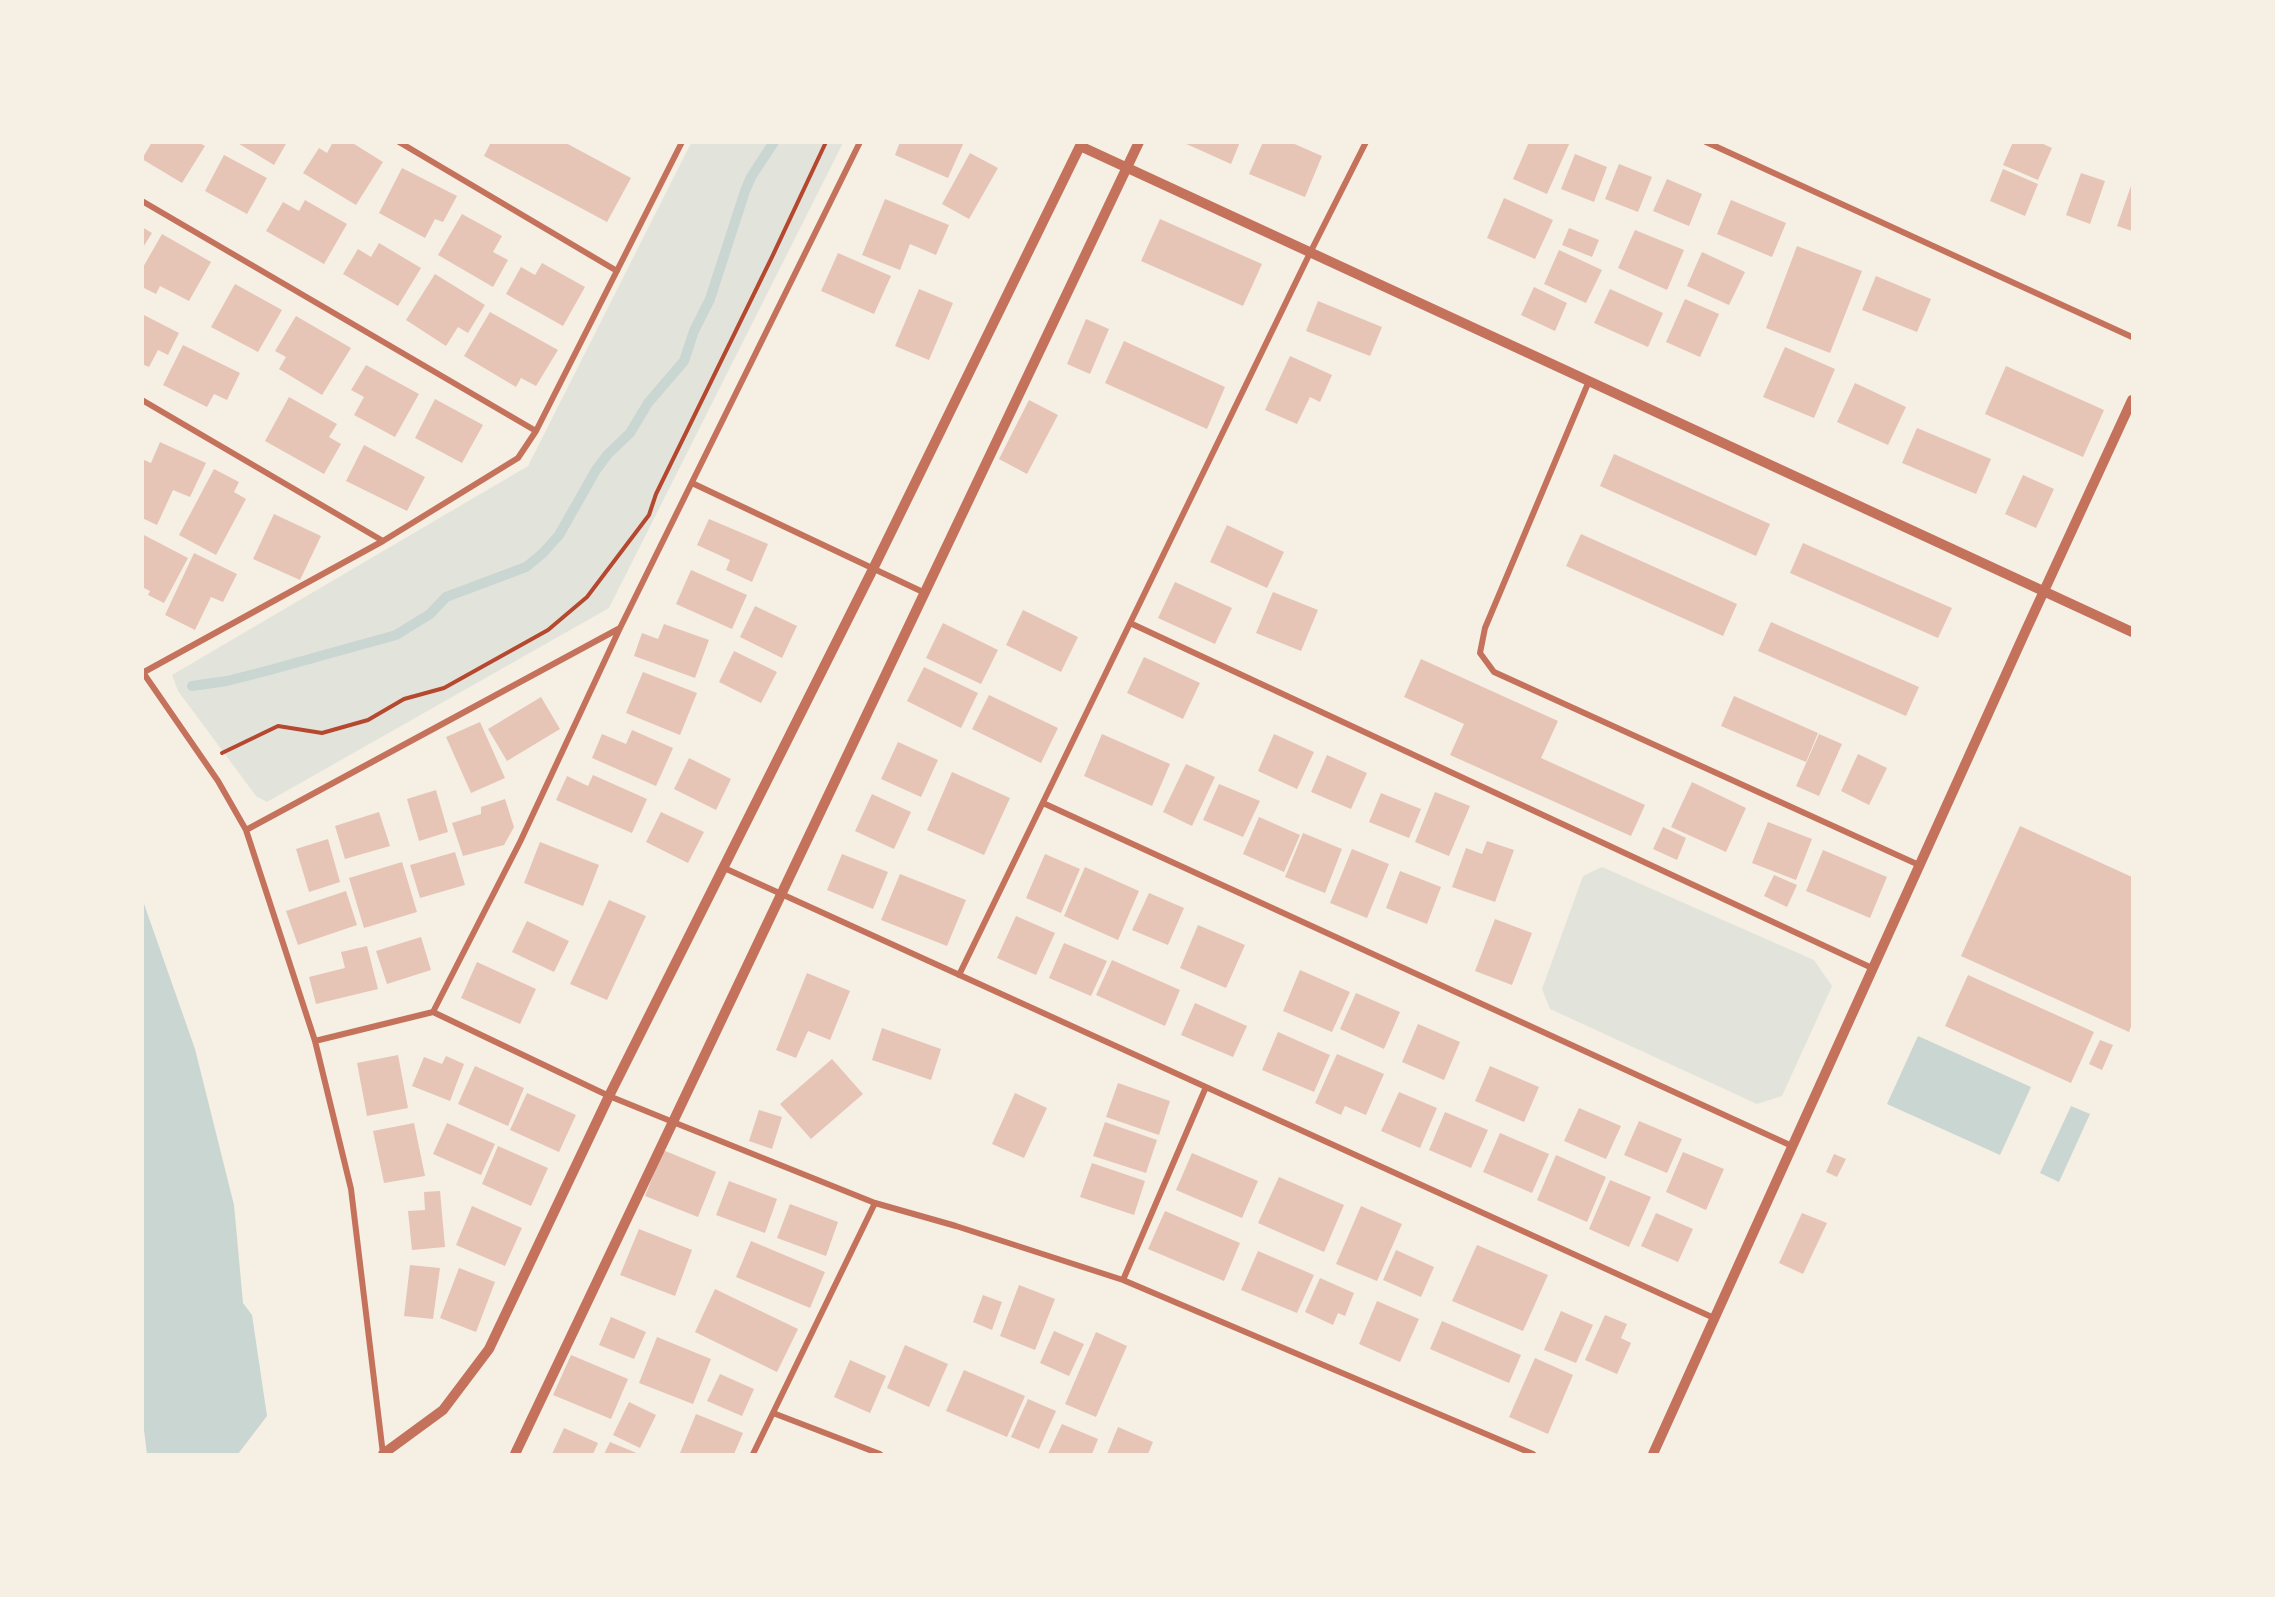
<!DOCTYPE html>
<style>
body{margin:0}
#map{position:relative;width:2275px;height:1597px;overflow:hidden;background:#f6efe4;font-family:"Open Sans",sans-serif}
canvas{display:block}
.frame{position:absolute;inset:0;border:144px solid #f6efe4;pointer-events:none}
</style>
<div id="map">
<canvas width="2275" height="1597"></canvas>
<div class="frame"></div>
</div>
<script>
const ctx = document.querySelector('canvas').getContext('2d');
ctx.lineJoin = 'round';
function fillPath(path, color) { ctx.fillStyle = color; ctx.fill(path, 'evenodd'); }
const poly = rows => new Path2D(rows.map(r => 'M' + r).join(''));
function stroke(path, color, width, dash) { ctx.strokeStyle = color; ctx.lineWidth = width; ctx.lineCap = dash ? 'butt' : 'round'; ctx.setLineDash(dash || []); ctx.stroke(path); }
const green = poly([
 [691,143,843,143,609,608,267,802,256,796,178,691,172,675,528,466],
 [1602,867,1814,960,1832,986,1782,1096,1757,1104,1550,1009,1542,989,1583,876]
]);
const water = poly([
 [143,901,195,1049,234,1205,243,1303,252,1315,267,1416,238,1454,147,1454,142,1414],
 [1918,1036,2031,1087,2000,1155,1887,1104],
 [2071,1106,2090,1114,2059,1182,2040,1173]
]);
const stream = poly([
 [192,686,227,681,270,670,396,635,430,614,446,597,526,567,543,553,559,535,596,470,608,454,630,433,648,403,684,361,694,331,710,299,745,191,751,177,774,142]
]);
const building = poly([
 [152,142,198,142,205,146,182,183,142,159],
 [236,142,287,142,274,165],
 [333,142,351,142,383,162,356,205,303,173,319,148,327,153],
 [491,142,564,142,631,178,607,222,484,156],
 [900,142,964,142,948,178,895,155],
 [1182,142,1240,142,1231,164],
 [1263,142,1290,142,1322,156,1305,197,1249,174],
 [1529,142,1570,142,1547,194,1513,179],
 [2013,142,2039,142,2052,148,2038,180,2003,165],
 [970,153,998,168,969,219,942,204],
 [1575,154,1607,167,1594,202,1561,189],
 [224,155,267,178,247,214,205,191],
 [1619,164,1652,177,1638,212,1605,199],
 [402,168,457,196,443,222,435,219,425,238,379,213],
 [2003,169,2038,184,2025,216,1990,201],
 [2081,173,2105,181,2090,224,2066,215],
 [1667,179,1702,194,1689,226,1653,211],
 [2132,183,2132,231,2117,226],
 [1504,198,1553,220,1535,259,1487,238],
 [885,199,949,225,936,255,910,244,900,270,862,255],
 [305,200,347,224,324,264,266,231,283,202,299,211],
 [1731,200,1786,223,1772,257,1717,234],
 [462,214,502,236,493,252,508,260,493,287,438,255],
 [1160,219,1262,264,1243,306,1141,261],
 [142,227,152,233,142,249],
 [1569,228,1599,240,1592,257,1562,245],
 [1635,230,1684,250,1667,290,1618,268],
 [162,234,211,262,189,301,160,286,156,294,142,287,142,269],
 [379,243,421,268,398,306,343,274,358,249,371,257],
 [1797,246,1862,271,1830,353,1766,328],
 [1559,250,1602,270,1586,303,1544,284],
 [1702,252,1745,272,1729,305,1687,286],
 [838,253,891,276,874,314,821,291],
 [542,263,585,287,563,326,506,294,521,267,535,275],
 [435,274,485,305,468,333,458,327,446,346,406,320],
 [1876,276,1931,299,1917,332,1862,310],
 [235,284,282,310,258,352,211,327],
 [1534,287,1567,303,1555,331,1521,315],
 [919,289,953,303,929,360,895,346],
 [1610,289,1663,313,1648,347,1594,323],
 [1685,299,1719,314,1700,357,1666,342],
 [1318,301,1382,327,1370,356,1306,331],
 [490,312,558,350,536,386,521,378,516,387,464,356],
 [142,314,179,333,168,355,158,350,149,367,142,364],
 [296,316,351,348,322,395,279,369,286,357,275,351],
 [1086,319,1109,329,1090,374,1067,364],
 [1124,341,1225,387,1207,429,1105,383],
 [183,345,240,373,227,400,214,394,207,407,163,385],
 [1785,347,1835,369,1814,418,1763,397],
 [1290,356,1332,375,1320,402,1310,397,1297,424,1265,410],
 [366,365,419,394,395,437,354,415,364,397,351,390],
 [2006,366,2104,410,2083,457,1985,414],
 [1855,383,1906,407,1888,445,1837,422],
 [289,397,337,424,329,437,341,444,324,474,265,441],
 [435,399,483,425,462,463,415,438],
 [1029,400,1058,415,1027,474,999,459],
 [1917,428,1991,459,1976,494,1902,463],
 [160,442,206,463,190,497,173,490,157,525,142,518,142,459,151,463],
 [364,445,425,477,407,511,346,481],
 [1614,454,1770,524,1756,556,1600,486],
 [214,469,239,482,234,492,246,499,216,555,179,535],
 [2023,475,2054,489,2036,528,2005,514],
 [274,514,321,536,300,580,253,559],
 [709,519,768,544,752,582,726,570,730,560,697,545],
 [1227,525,1284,552,1267,588,1210,562],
 [1581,534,1737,604,1723,636,1566,566],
 [144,535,188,558,164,603,148,595,150,591,142,587],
 [1803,543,1952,608,1938,638,1790,573],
 [194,553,237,574,223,602,211,597,195,630,165,615],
 [691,570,747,595,732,629,676,604],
 [1175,582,1232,608,1215,644,1158,618],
 [1273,592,1318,610,1301,651,1256,633],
 [755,606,797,626,782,658,740,637],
 [1023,610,1078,637,1061,672,1006,645],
 [1771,622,1919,687,1906,716,1758,651],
 [943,623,998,650,981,684,926,658],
 [664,624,709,640,695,678,634,656,642,633,658,639],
 [734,651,777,672,761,703,719,682],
 [1144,657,1200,683,1183,719,1127,693],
 [1421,659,1558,721,1541,758,1645,805,1631,836,1450,755,1464,724,1404,697],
 [924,667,978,693,961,728,907,701],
 [643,672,697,693,680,735,626,713],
 [989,695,1058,728,1041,763,972,729],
 [1734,696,1818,733,1806,762,1721,726],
 [541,697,560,729,507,761,488,729],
 [480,722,505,778,471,793,446,737],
 [632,730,673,748,656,786,592,758,602,734,626,744],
 [1102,734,1170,764,1152,806,1084,776],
 [1274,734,1314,752,1297,789,1258,771],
 [1819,734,1842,744,1819,796,1796,786],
 [898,742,938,760,921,797,881,779],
 [1858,754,1887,768,1869,805,1841,791],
 [1327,755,1367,773,1351,809,1311,792],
 [689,758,731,779,716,810,674,789],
 [1186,764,1215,777,1192,826,1163,812],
 [952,772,1010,798,984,855,927,830],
 [593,775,647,799,632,833,556,800,567,776,588,786],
 [1692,782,1746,808,1726,852,1671,827],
 [1219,784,1260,801,1243,837,1203,820],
 [436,790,448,832,419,841,407,799],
 [1435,792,1470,806,1449,856,1415,842],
 [1381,793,1421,809,1409,838,1369,822],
 [872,794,911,812,894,849,855,831],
 [505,799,514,827,504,845,463,856,452,823,481,814,481,807],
 [379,812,390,846,345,859,335,826],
 [661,812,704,832,688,863,646,842],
 [1259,817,1300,835,1284,872,1243,854],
 [1768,822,1812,839,1796,880,1752,863],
 [2020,826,2132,877,2132,1024,2129,1032,1961,956],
 [1663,827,1686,838,1677,860,1653,849],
 [1303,833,1342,849,1325,893,1285,877],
 [328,839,340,882,309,892,296,849],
 [1487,841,1514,850,1495,902,1452,887,1466,848,1482,854],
 [540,842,599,865,583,906,524,883],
 [1352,849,1389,864,1367,918,1330,903],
 [1823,850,1887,877,1870,918,1806,891],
 [455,852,465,885,420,898,410,865],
 [842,854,888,872,873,909,827,890],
 [1045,854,1080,869,1061,913,1026,898],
 [402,862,417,912,364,928,349,878],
 [1085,867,1139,891,1118,940,1064,916],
 [1400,871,1441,887,1427,924,1386,908],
 [900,874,966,900,947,946,881,920],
 [1774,875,1797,885,1787,907,1764,896],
 [346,891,357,925,298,945,286,911],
 [1149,893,1184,908,1168,945,1132,930],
 [609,900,646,916,607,1000,570,984],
 [1016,916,1055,933,1036,975,997,958],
 [1495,919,1532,933,1512,985,1475,971],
 [527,921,569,941,554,972,512,952],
 [1198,925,1245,945,1226,988,1180,968],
 [421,937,431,970,387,984,376,951],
 [1064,943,1107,961,1091,996,1049,978],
 [367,946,378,989,316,1004,309,977,345,968,341,952],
 [1112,960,1180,990,1165,1026,1096,995],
 [477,962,536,989,520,1024,461,998],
 [1300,970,1350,992,1332,1032,1283,1011],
 [807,973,850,991,830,1040,808,1031,796,1058,776,1050],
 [1968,975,2094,1032,2071,1083,1945,1026],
 [1356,993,1400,1012,1384,1049,1340,1029],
 [1195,1003,1247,1026,1233,1057,1181,1035],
 [1418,1024,1460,1042,1444,1080,1402,1062],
 [882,1028,941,1049,931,1080,872,1060],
 [1278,1032,1330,1055,1314,1092,1262,1070],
 [2100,1040,2113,1045,2102,1070,2089,1064],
 [1337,1054,1384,1074,1366,1115,1345,1106,1341,1115,1315,1103],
 [398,1055,408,1108,367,1116,357,1063],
 [446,1056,464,1064,450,1101,412,1086,424,1057,442,1064],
 [832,1059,863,1094,811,1139,780,1104],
 [475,1066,524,1088,508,1126,458,1104],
 [1490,1066,1539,1087,1524,1122,1475,1101],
 [1118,1083,1170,1101,1159,1135,1106,1117],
 [1399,1092,1437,1108,1420,1148,1381,1131],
 [527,1093,576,1115,559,1152,510,1130],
 [1015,1093,1047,1108,1024,1158,992,1144],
 [1579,1108,1621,1126,1606,1159,1564,1141],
 [759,1110,782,1117,772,1149,749,1141],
 [1445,1112,1488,1130,1471,1168,1429,1150],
 [1639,1121,1682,1139,1667,1173,1624,1155],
 [1105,1122,1157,1140,1146,1173,1093,1156],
 [414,1123,425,1176,384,1183,373,1131],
 [447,1123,495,1144,481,1175,433,1154],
 [1500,1133,1549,1154,1532,1193,1483,1172],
 [498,1146,548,1168,531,1206,482,1184],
 [663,1150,716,1172,698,1217,645,1196],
 [1683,1152,1724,1169,1706,1210,1666,1192],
 [1192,1153,1258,1181,1242,1218,1176,1190],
 [1834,1154,1846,1159,1837,1177,1826,1172],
 [1556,1155,1606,1177,1587,1222,1537,1200],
 [1092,1163,1145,1181,1134,1215,1080,1197],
 [1279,1177,1344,1205,1324,1252,1258,1223],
 [1610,1180,1651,1197,1629,1247,1589,1229],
 [729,1181,777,1199,765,1233,716,1215],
 [440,1191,445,1247,412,1250,408,1211,425,1210,424,1192],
 [790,1204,838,1222,826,1256,777,1238],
 [472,1206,522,1228,505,1266,456,1245],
 [1361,1206,1402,1224,1377,1281,1336,1264],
 [1165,1211,1240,1243,1224,1281,1148,1249],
 [1656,1213,1693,1229,1678,1262,1641,1246],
 [1802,1213,1827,1223,1803,1274,1779,1263],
 [639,1229,692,1250,675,1296,620,1275],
 [751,1241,825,1272,810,1308,736,1277],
 [1477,1245,1548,1275,1523,1331,1452,1301],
 [1396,1250,1434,1267,1421,1297,1383,1280],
 [1258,1251,1314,1275,1297,1313,1241,1290],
 [410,1265,440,1268,433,1319,404,1316],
 [459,1268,495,1282,476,1332,440,1318],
 [1320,1278,1354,1293,1345,1316,1338,1313,1333,1325,1305,1312],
 [1019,1285,1055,1299,1035,1350,1000,1336],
 [715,1289,798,1329,777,1372,695,1332],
 [983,1295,1002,1302,992,1330,973,1322],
 [1377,1301,1419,1319,1400,1362,1359,1344],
 [1561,1311,1593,1325,1576,1363,1544,1350],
 [1605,1315,1627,1324,1621,1338,1631,1343,1617,1374,1585,1360],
 [611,1317,646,1332,634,1359,599,1345],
 [1442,1321,1521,1355,1509,1383,1430,1349],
 [1054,1331,1084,1344,1069,1376,1040,1363],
 [1096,1332,1127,1346,1096,1417,1065,1404],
 [657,1337,711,1359,693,1404,639,1383],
 [905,1345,948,1364,929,1407,887,1388],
 [571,1355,628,1379,611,1419,553,1395],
 [1535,1358,1573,1375,1548,1434,1509,1417],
 [850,1360,886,1376,870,1413,834,1397],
 [964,1370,1025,1396,1007,1437,946,1411],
 [720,1374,754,1389,742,1416,707,1401],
 [1028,1399,1056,1411,1039,1449,1011,1437],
 [629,1402,656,1415,640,1448,613,1435],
 [696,1414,743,1433,734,1454,680,1453],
 [1062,1424,1098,1439,1092,1454,1048,1454],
 [1118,1427,1153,1442,1148,1454,1107,1454],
 [564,1428,598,1443,593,1454,552,1454],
 [610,1442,639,1454,604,1454]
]);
const path = poly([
 [222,753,278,726,322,733,368,720,404,699,444,688,548,630,587,597,649,515,656,494,772,257,826,142]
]);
const minor = poly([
 [399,142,617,271],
 [1706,142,2132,337],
 [142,201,536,431],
 [1589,381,1485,628,1480,653,1494,672,1919,865],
 [142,400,383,541],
 [692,483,925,593],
 [1130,623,1872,968],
 [142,671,218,781,246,830,315,1041,351,1189,383,1454],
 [144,672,383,541,518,458,536,431,682,142],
 [1043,803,1792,1146],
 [246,830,620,628,860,142],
 [722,867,1714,1318],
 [959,975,1310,253,1366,142],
 [433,1012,609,1096,673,1122,875,1203,956,1226,1123,1280,1533,1454],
 [315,1041,433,1012,520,842,620,628],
 [1123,1280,1206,1087],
 [773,1413,880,1454],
 [753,1454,875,1203]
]);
const tertiary = poly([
 [1080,146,2132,632],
 [383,1454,443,1410,489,1349,609,1096,873,569,1082,142],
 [515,1454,1139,142],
 [1653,1454,2026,630,2132,400]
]);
fillPath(green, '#e2e4dc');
fillPath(water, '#c9d6d2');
stroke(stream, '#c9d6d2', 10);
fillPath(building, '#e6c5b7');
stroke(path, '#b5482f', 4);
stroke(minor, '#c5725c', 6);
stroke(tertiary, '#c5725c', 10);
</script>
